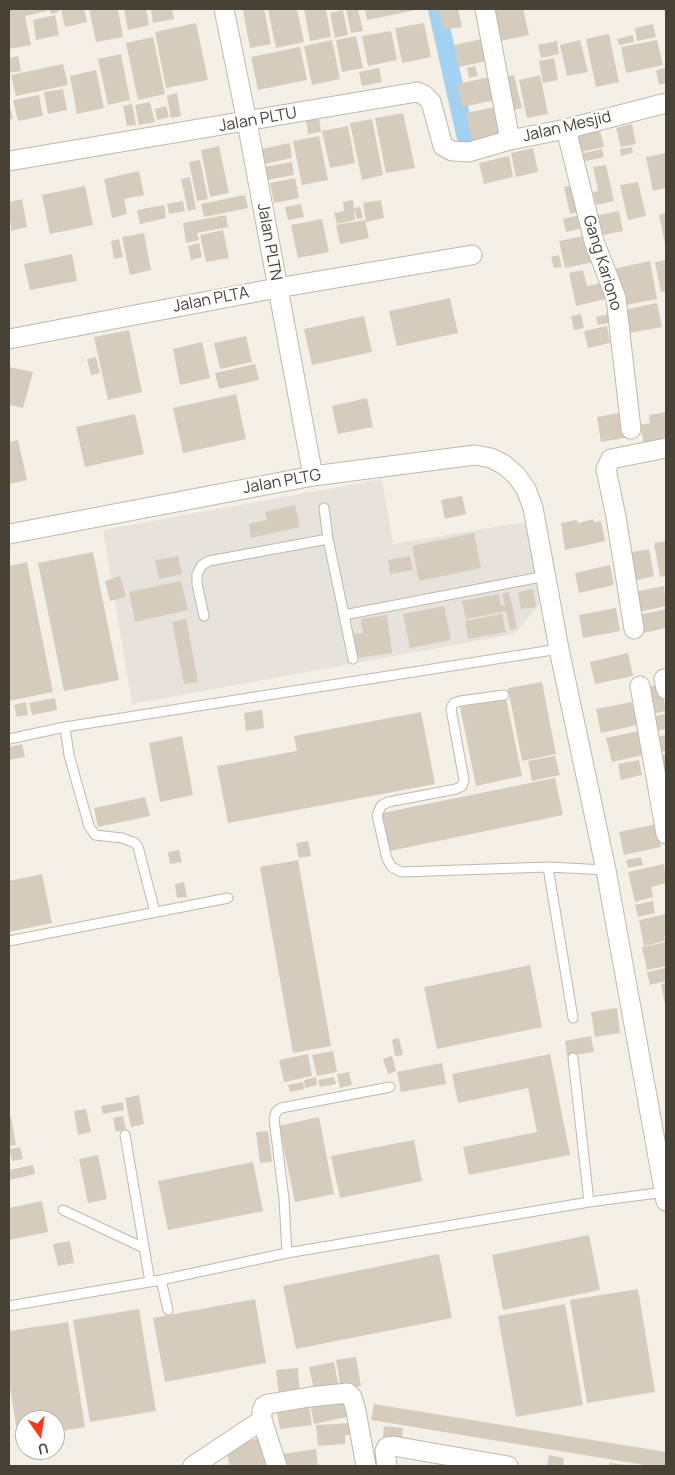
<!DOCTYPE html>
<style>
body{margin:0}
#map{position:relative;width:675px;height:1475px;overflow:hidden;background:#f4f0e7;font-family:Manrope,sans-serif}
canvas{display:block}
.frame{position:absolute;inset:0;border:10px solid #474136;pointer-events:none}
.north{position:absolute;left:15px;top:1410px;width:50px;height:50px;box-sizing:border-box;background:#fff;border:1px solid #b5b3af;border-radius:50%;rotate:167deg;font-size:14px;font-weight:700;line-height:20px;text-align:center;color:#474136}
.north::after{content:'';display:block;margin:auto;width:18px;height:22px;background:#fe3815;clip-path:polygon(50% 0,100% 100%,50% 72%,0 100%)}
</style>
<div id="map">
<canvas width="675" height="1475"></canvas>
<div class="frame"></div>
<div class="north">U</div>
</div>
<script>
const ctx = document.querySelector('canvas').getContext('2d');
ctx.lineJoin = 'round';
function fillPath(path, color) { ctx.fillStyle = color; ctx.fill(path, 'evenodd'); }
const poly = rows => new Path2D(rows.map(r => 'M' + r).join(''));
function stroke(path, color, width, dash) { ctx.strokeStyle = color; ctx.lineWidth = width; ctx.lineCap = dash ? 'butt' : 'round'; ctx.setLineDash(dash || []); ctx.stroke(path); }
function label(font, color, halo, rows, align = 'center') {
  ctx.font = font + ' Manrope,sans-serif'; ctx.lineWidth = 4.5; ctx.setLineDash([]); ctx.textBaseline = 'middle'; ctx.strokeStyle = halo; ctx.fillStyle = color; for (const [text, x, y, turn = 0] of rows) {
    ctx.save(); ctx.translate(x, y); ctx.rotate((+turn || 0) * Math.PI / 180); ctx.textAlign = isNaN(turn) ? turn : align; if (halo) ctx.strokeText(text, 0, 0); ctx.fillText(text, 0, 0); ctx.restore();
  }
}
const industrial = poly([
 [382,479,393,544,526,522,540,604,514,634,132,704,103,530]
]);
const canal = poly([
 [437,9,469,152]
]);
const building = poly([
 [9,9,47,9,47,11,25,16,31,45,9,49],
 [49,9,58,9,59,12,51,14],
 [61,9,84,9,87,22,65,27],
 [89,9,118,9,123,37,96,42],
 [124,9,146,9,149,25,128,30],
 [151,9,172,9,174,19,153,23],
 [249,9,264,9,271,44,250,48,243,10],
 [268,9,297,9,304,42,276,48],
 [304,9,326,9,331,37,310,41],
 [346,9,358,9,363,31,351,33],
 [365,9,416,9,416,10,367,20],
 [439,9,458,9,462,27,443,30],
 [493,9,523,9,529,35,500,41],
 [343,10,348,35,335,38,330,13],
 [55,15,59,35,36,40,33,20],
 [196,23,208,80,166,88,155,32],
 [424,23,431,57,402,63,395,28],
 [653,24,656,37,637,41,635,28],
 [391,31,397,60,368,66,362,36],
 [609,34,619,82,596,87,586,39],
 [633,35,634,42,619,45,617,39],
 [356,36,363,68,342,72,336,40],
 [153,37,165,94,138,100,126,43],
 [482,39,487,61,458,67,454,45],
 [332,40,340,79,312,85,304,46],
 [580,40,588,72,567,76,560,45],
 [657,40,663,65,626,73,621,47],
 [557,41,559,54,541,58,538,45],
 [300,47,307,80,258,90,251,57],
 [121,54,130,100,108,105,98,59],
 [18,56,21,71,9,73,9,58],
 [554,58,558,80,543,83,539,61],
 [63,64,68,85,16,96,11,75],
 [475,66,478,76,469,78,467,68],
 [379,68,382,82,362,86,359,72],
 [666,68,666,83,659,85,656,70],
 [96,70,104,108,77,114,70,76],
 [514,75,522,108,507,111,500,78],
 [540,75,548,114,527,118,519,80],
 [490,77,495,100,462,107,457,84],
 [63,89,67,110,48,114,44,92],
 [177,93,181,116,171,118,167,96],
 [39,95,43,116,18,121,13,100],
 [150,102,155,122,139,125,135,105],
 [9,104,13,119,9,119],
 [132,104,136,125,127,126,123,106],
 [166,106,169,117,157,120,155,109],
 [495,107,501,134,472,141,466,113],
 [403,113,415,168,386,173,375,118],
 [319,118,321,132,308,134,306,120],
 [372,119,383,175,362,180,350,123],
 [632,124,636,144,621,147,616,128],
 [348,126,355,163,330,168,322,131],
 [599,126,604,147,576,153,572,133],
 [319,136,328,180,302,185,293,141],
 [290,143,292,158,264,164,261,149],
 [219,146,229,193,210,197,201,150],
 [632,147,633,153,621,156,620,149],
 [533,148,538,172,516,177,511,153],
 [602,149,604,157,578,163,576,155],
 [666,153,666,188,653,191,646,157],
 [509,156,513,177,484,184,479,163],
 [200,160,208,199,197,201,189,162],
 [292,162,294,175,267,180,264,167],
 [606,165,614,201,596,205,593,192,598,191,593,167],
 [139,171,144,195,124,199,127,214,112,218,104,179],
 [190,177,196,209,188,211,181,179],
 [295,178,299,198,274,203,270,183],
 [638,182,646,216,628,220,620,185],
 [578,184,584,211,570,214,564,187],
 [85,186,93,225,50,234,42,195],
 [245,195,248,208,204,217,201,204],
 [22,199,27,227,11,231,9,202],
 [353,200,355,220,337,224,334,213,344,211,343,202],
 [381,200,384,218,366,222,363,203],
 [183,201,185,211,169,214,167,204],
 [301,204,304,217,288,220,285,207],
 [164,205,166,218,140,224,137,210],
 [360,207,363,218,357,219,354,208],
 [619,211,623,231,598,236,594,216],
 [666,213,666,244,665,244,659,215],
 [585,214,588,227,566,232,563,219],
 [226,215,228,227,197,233,199,240,186,243,183,223],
 [322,219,329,252,298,258,291,225],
 [365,220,369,238,340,244,336,225],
 [223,230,229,258,206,262,200,235],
 [144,233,151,270,130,275,122,237],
 [588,235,594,262,565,268,559,241],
 [119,239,123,257,114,259,111,241],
 [199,243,202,257,191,260,188,246],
 [72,254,77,281,30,290,24,264],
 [559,255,562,267,554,268,551,257],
 [666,260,666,291,661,292,655,262],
 [650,261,657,299,620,306,613,269],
 [583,270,587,286,607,282,610,298,576,306,569,273],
 [450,298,458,333,397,346,389,311],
 [657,303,662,327,629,333,624,310],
 [613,313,614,322,598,325,596,317],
 [581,314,584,328,574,330,571,316],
 [364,316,372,352,312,365,304,329],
 [607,326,610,343,588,348,584,331],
 [129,330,142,392,108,400,94,337],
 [246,336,252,362,220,369,214,343],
 [202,342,210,378,180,385,173,349],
 [96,357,100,373,91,375,87,359],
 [255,364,259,380,219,389,215,373],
 [9,367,33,372,23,408,9,405],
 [236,394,246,439,183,453,173,408],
 [367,398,373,427,338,434,332,406],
 [624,412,629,437,601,442,597,417],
 [666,412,666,441,644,445,640,425,650,423,649,415],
 [135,414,144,454,85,467,76,427],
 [18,440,27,480,9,484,9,442],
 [462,496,466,514,445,519,441,500],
 [295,505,300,527,251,538,249,524,267,520,265,512],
 [594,519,594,522,601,521,605,541,565,550,561,523,577,520,578,523],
 [474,533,481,568,419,581,412,546],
 [666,541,666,576,660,577,654,543],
 [649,549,654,576,633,581,627,553],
 [93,552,119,680,64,691,38,563],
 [178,556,182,574,159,579,155,560],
 [410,556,413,570,390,574,388,560],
 [27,562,53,692,9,701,9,566],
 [610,565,614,585,579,593,575,573],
 [120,576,126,597,110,601,105,581],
 [181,581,188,610,135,622,129,592],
 [664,586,666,606,639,612,634,592],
 [533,589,536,607,521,609,518,592],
 [509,592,517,628,510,630,506,611,466,619,462,601,499,594,501,606,505,605,502,594],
 [444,606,451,640,410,648,403,614],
 [616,608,620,631,583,638,579,615],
 [666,609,666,628,643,633,639,615],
 [502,614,506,632,468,639,465,621],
 [387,615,392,653,357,658,353,634,363,633,361,619],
 [186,619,198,682,184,684,172,622],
 [628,653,633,676,595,684,590,662],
 [542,682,556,754,522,761,508,688],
 [661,684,666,711,648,715,642,688],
 [55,698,57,710,32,715,29,703],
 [506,698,522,776,476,786,460,707],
 [26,702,28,715,17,717,14,705],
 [632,702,637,725,601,733,596,709],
 [262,710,264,728,246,731,244,713],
 [421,712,435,784,228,823,217,766,297,751,294,736],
 [666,714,666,729,651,732,648,717],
 [638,731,643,755,612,762,606,738],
 [666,735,666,751,655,753,652,738],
 [182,736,193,795,160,802,149,743],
 [22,744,25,757,9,760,9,747],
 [666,754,666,767,663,768,660,756],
 [555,756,560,775,532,781,528,761],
 [639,760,642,775,621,780,618,764],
 [555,778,563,815,390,851,382,813],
 [145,797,150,816,98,827,94,808],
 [656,824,661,847,624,855,619,832],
 [308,841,311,856,299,858,296,843],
 [179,850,182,862,170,864,168,852],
 [641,857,643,865,628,868,626,860],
 [298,860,331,1046,293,1053,260,867],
 [664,864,666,883,651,887,653,897,635,902,628,872],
 [42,874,52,923,9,932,9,881],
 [184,882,187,897,177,898,175,884],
 [653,901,655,913,638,917,635,905],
 [666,914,666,935,664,936,665,941,644,946,639,920],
 [666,942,666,966,647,970,642,947],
 [530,965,542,1027,437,1049,424,987],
 [666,968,666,981,650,985,647,972],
 [666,983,666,1005,665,1005,661,984],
 [617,1008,620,1033,595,1037,591,1012],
 [591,1036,594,1052,567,1056,565,1041],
 [399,1038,403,1055,395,1056,392,1040],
 [333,1051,337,1072,317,1076,312,1055],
 [308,1054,312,1076,284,1082,279,1060],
 [550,1054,570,1155,469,1175,463,1147,537,1132,528,1088,458,1103,452,1074],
 [392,1056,396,1071,388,1074,383,1059],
 [442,1063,446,1084,401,1092,397,1072],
 [349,1072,352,1085,340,1088,337,1074],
 [316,1077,317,1085,305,1088,304,1080],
 [334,1077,336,1084,320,1087,318,1080],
 [303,1082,304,1089,290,1092,288,1085],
 [139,1095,144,1124,131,1127,125,1098],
 [123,1102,124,1110,103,1114,101,1106],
 [86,1109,91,1132,78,1135,74,1111],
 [123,1116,126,1129,116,1132,113,1118],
 [9,1117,11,1117,16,1145,9,1146],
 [319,1117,334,1194,295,1202,279,1126],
 [268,1131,272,1162,260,1163,256,1132],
 [414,1140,422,1181,340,1198,331,1156],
 [20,1147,23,1159,12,1161,9,1149],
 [98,1155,107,1199,88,1203,79,1159],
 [253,1162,263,1211,168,1230,158,1181],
 [33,1165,35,1174,9,1180,9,1170],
 [42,1201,48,1232,9,1240,9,1208],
 [589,1235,600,1290,503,1310,492,1255],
 [70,1241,74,1263,58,1266,53,1244],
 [439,1254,452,1318,296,1349,283,1286],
 [638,1289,655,1392,587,1403,570,1300],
 [255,1299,266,1363,165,1382,153,1318],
 [565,1304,583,1405,516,1417,498,1316],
 [139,1309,156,1411,90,1422,73,1320],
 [68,1322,85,1427,55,1432,55,1420,25,1420,25,1437,18,1438,9,1381,9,1331],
 [356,1357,361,1386,341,1389,336,1360],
 [334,1362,339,1388,315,1394,309,1367],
 [298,1368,300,1395,279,1397,276,1370],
 [347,1396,352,1416,314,1424,310,1403],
 [374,1404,666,1452,666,1466,651,1466,371,1420],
 [309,1407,312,1425,280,1429,277,1412],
 [350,1423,351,1435,345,1435,345,1444,318,1446,316,1425],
 [384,1426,403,1428,402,1439,383,1437],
 [264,1437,271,1466,230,1466,225,1446],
 [316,1449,318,1466,285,1466,283,1454],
 [549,1455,564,1458,563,1466,547,1466],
 [610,1463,626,1465,626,1466,610,1466]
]);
const service = poly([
 [324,508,328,539],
 [344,615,353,659],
 [204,616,197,584,197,574,202,565,209,561,328,539,344,615,546,576],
 [504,695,460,701,454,703,452,706,451,709,464,780,462,786,456,789,388,802,381,806,377,815,387,859,392,867,401,872,548,867,606,870],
 [65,727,69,755,89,826,95,835,122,838,135,843,138,847,155,912],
 [9,739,65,727,559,649],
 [548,867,573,1018],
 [9,941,228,898],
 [573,1058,589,1202],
 [125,1135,150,1282],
 [63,1210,144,1248],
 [287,1253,284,1199,274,1119,276,1112,281,1108,390,1087],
 [161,1280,168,1310],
 [9,1306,161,1280,287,1253,589,1202,665,1192]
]);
const minor = poly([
 [224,9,247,122,313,476],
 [485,9,510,140],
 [566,129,594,241,616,298,631,429],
 [9,161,417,92,424,95,431,102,443,146,452,151,469,152,510,140,566,129,666,103],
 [9,339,277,288,472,255],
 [9,534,313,476,475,455,491,458,503,464,516,475,526,489,533,508,559,649,606,870,666,1201],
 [634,629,616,517,606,469,611,459,666,448],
 [664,679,666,689],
 [640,686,666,834],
 [262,1420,277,1466],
 [193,1466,262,1420,262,1411,264,1406,268,1404,310,1397,348,1393,352,1397,356,1411,366,1466],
 [387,1466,385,1451,387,1447,393,1446,508,1466]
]);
const streetNames = [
 ["Jalan PLTU",258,120,-10],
 ["Jalan Mesjid",567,127,-13],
 ["Jalan PLTN",269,242,80],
 ["Gang Kariono",602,263,73],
 ["Jalan PLTA",211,300,-11],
 ["Jalan PLTG",282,482,-10]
];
fillPath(industrial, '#e6e2dc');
stroke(canal, '#a3d1f2', 18);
fillPath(building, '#d6ccbd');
stroke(service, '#c0b8aa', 11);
stroke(minor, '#c0b8aa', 21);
stroke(service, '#fff', 9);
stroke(minor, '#fff', 19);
label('16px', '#474136', '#fff', streetNames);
</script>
